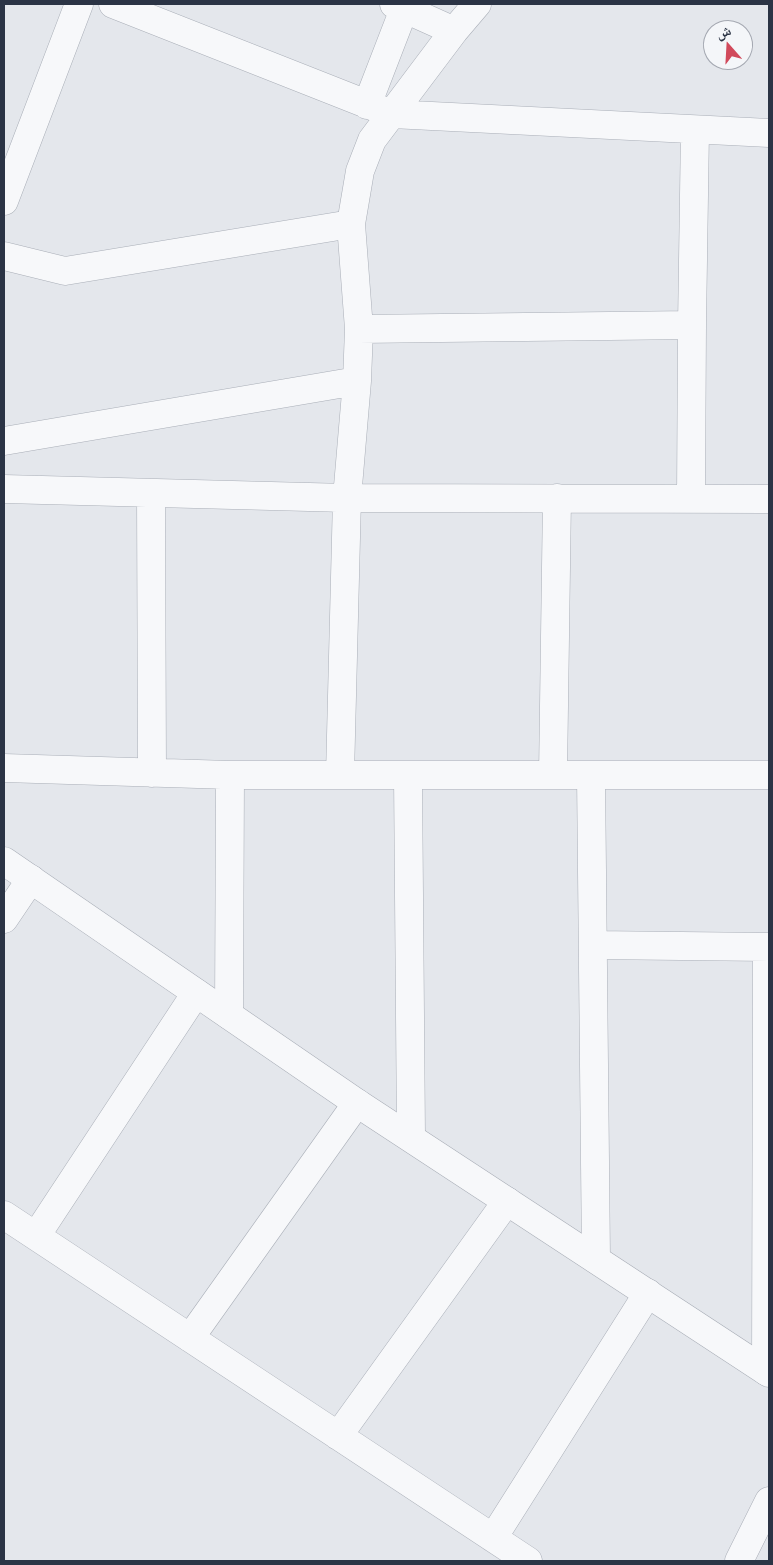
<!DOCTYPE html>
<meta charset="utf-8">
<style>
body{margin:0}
#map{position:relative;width:773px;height:1565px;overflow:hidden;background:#e4e7ec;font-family:"Titillium Web","Noto Naskh Arabic",sans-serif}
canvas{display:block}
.frame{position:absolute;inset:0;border:5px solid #2b3445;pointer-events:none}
.north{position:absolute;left:703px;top:20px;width:50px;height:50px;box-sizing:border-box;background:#f4f6f9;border:1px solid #a4a8b1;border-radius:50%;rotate:341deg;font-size:14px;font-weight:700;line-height:20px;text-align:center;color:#2b3445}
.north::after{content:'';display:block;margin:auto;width:18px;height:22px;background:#d1495b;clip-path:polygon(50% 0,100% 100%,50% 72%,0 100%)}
</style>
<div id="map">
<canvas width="773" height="1565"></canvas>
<div class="frame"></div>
<div class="north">ش</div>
</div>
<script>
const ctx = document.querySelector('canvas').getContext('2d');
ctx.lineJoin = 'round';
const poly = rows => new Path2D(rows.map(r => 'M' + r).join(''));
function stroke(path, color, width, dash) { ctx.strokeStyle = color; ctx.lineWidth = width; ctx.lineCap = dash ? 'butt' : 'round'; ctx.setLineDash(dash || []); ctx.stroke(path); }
const minor = poly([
 [113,4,392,114,769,133],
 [394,4,454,31],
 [367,105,406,4],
 [4,201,79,4],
 [4,256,65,271,351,224],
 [359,329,692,325],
 [4,441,357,381],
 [4,489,347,498,769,499],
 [151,494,152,773],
 [691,498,692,325,695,130],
 [4,768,230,775,769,775],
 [340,775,347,498,357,381,359,329,351,224,360,171,372,140,454,31,477,4],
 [408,775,411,1137],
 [553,775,557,498],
 [591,775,596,1259],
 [4,919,31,879],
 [593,945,769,947],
 [229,1015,230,775],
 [4,1215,528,1561],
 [36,1236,196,993],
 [190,1338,357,1103],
 [766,1371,767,947],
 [338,1436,507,1201],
 [493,1538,648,1293]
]);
const tertiary = poly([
 [4,861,357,1103,769,1373],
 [739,1561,769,1501]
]);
stroke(minor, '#a9aeb7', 29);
stroke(tertiary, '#a9aeb7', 29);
stroke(minor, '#f7f8fa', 28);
stroke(tertiary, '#f7f8fa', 28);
</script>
